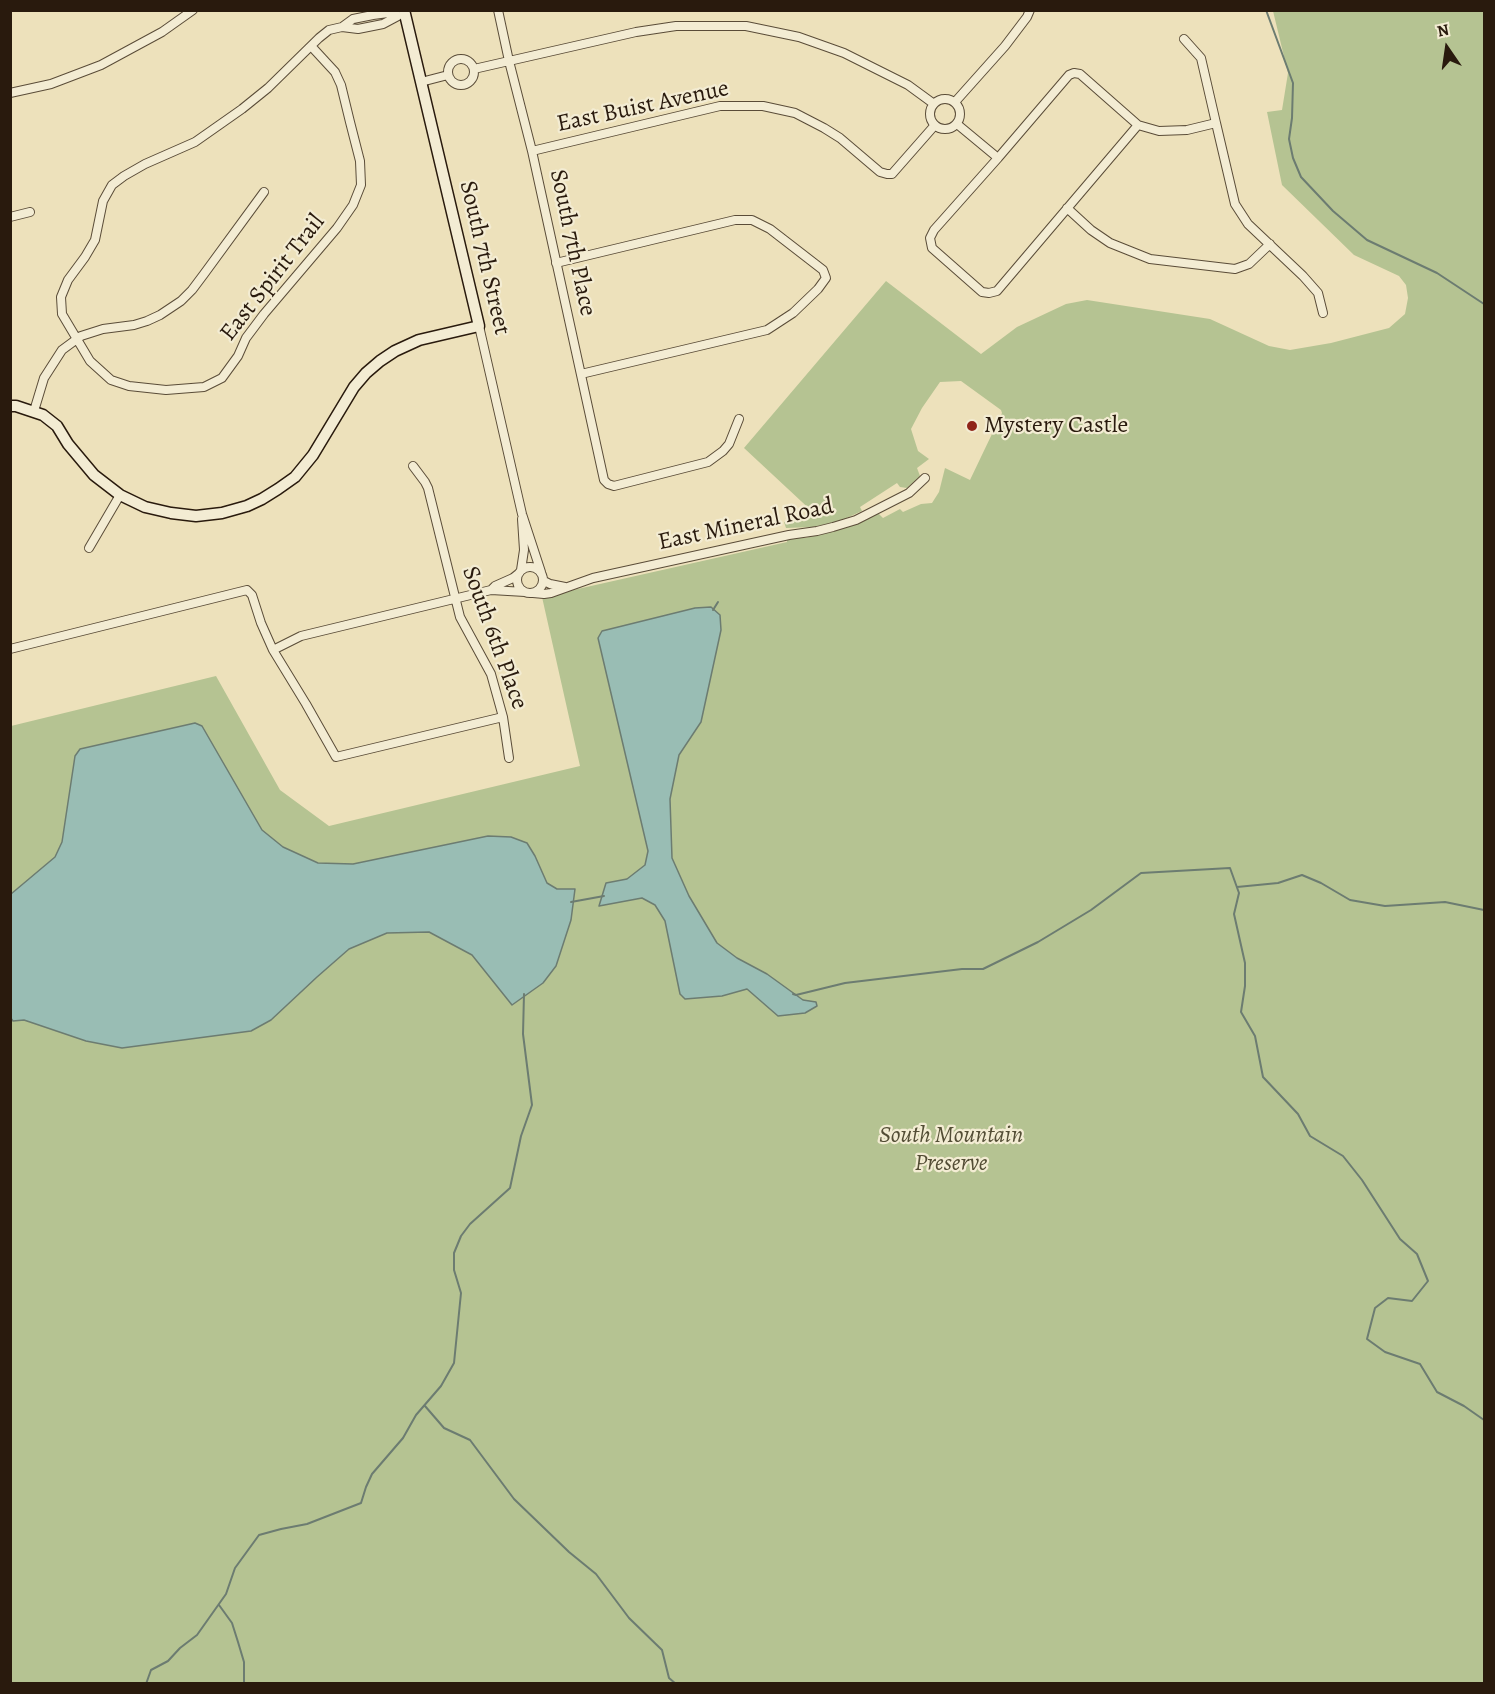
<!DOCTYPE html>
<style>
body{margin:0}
#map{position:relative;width:1495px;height:1694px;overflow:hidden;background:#ede1bb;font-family:Alegreya,serif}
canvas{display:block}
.frame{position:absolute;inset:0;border:12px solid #291a0d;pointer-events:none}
.north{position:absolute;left:1417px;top:18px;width:60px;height:60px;-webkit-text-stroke:4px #f3ecd3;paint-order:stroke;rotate:347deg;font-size:16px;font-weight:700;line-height:24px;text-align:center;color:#291a0d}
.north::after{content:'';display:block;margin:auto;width:21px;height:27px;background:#291a0d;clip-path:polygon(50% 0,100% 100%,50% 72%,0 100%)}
</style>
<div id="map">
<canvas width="1495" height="1694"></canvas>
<div class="frame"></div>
<div class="north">N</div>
</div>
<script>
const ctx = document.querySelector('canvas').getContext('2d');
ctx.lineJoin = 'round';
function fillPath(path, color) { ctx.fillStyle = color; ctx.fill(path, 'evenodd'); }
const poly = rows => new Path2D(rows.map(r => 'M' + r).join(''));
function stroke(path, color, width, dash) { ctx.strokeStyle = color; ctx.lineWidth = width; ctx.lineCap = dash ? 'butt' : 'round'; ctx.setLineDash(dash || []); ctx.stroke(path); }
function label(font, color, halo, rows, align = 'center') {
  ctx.font = font + ' Alegreya,serif'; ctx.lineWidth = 4.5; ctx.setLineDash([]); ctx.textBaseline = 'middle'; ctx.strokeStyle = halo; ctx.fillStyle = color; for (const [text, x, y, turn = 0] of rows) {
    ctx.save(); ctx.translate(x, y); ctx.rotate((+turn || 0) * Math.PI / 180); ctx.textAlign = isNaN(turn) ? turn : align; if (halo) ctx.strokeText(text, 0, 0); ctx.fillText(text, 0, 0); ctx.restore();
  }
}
const green = poly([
 [1273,11,1484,11,1484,1683,11,1683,11,726,216,676,280,790,329,826,580,766,542,597,787,542,787,539,799,537,805,538,825,533,858,524,878,513,883,518,900,509,903,512,921,504,932,503,939,492,945,468,970,480,1002,413,1001,410,961,381,940,382,922,408,911,429,918,451,929,459,917,468,920,476,907,488,900,487,897,483,860,507,862,511,840,521,813,527,786,528,784,522,816,515,744,448,886,281,981,354,1017,327,1066,304,1087,300,1210,319,1269,346,1290,350,1331,343,1389,328,1405,314,1408,298,1406,285,1399,276,1354,255,1282,185,1267,112,1282,110,1288,73]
]);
const water = poly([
 [711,607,720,615,721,630,701,722,679,755,670,799,672,858,689,896,717,943,737,958,767,974,803,1000,816,1002,817,1006,805,1013,778,1016,747,989,722,996,685,999,680,994,665,921,655,905,642,898,599,906,606,883,627,879,645,865,648,851,598,638,602,631,695,608,711,607],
 [195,723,202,726,262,830,283,847,318,863,353,864,488,836,511,837,527,843,535,856,547,883,557,889,575,889,571,920,556,966,543,983,512,1005,472,955,429,932,387,933,349,949,317,977,271,1020,251,1031,122,1048,86,1041,24,1020,13,1021,10,1017,11,894,55,857,62,842,75,756,80,749,195,723]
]);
const stream = poly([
 [1266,10,1293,83,1292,118,1289,139,1293,158,1301,177,1333,211,1367,240,1437,273,1484,304],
 [713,610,718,602],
 [1237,887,1278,883,1302,875,1321,883,1350,900,1385,906,1445,902,1484,910],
 [571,902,604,896],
 [793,994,796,995,845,983,962,969,983,969,1038,942,1091,910,1141,873,1230,868,1239,893,1234,914,1245,963,1245,986,1241,1012,1255,1036,1263,1077,1298,1114,1310,1136,1343,1156,1362,1180,1400,1239,1417,1254,1428,1281,1412,1301,1388,1298,1375,1308,1367,1339,1385,1352,1420,1364,1437,1392,1464,1406,1484,1420],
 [425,1406,444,1428,470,1440,514,1499,569,1552,596,1574,629,1618,662,1650,669,1678,676,1684],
 [219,1605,232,1623,238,1642,244,1662,244,1684],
 [146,1684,151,1670,168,1661,180,1648,197,1635,226,1594,235,1568,259,1535,281,1529,307,1524,361,1503,366,1487,372,1474,403,1438,416,1415,441,1386,454,1363,461,1293,454,1270,454,1253,461,1236,470,1224,510,1188,521,1136,532,1105,523,1034,524,994]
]);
const street = poly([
 [498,10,509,61,532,151,604,480,608,484,614,486,708,462,723,451,729,444,739,419],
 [342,27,358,29,383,24,398,16],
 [1184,39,1201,58,1216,123],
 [311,46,335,72,341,85,350,122,360,161,361,185,353,205,337,228,264,314,246,338,238,356,222,378,204,387,166,390,129,386,111,380,90,361,62,314,61,297,68,280,85,257,95,240,103,201,112,185,124,176,145,164,195,142,242,109,268,88,319,38,329,30,342,27,353,19,373,15,388,13,397,16],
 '448 72a13 13 0 1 1 26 0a13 13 0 1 1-26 0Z',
 [474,69,636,32,676,26,746,26,799,37,844,53,908,85,934,104],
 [421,82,448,75],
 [10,93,51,84,101,65,162,32,193,10],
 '930 114a15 15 0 1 1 30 0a15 15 0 1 1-30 0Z',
 [955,102,1005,46,1027,17,1030,10],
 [957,124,998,158,934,230,930,238,932,248,982,292,989,293,997,291,1138,125,1159,131,1187,130,1216,123,1235,204,1248,224,1303,276,1318,293,1323,313],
 [532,151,720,106,763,106,795,113,824,128,840,138,880,172,887,174,892,174,935,125],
 [998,158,1069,75,1074,73,1080,74,1138,125],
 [1067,208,1091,230,1110,243,1150,259,1235,269,1249,264,1270,244],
 [10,217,30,212],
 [556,263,735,220,752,220,770,229,823,270,826,278,818,289,793,313,767,330,581,374],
 [479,326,522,514,541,572],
 [34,411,44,378,62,350,81,336,103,329,134,325,147,321,160,315,181,301,192,290,204,274,264,192],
 [413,466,425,482,428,488,460,617,491,674,503,717,509,758],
 [89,548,120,495],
 '517 580a13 13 0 1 1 26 0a13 13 0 1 1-26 0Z',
 [521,570,524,550,522,519],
 [544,581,550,584,565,587],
 [491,590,495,586,513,578,518,574],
 [533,593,544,594,551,593,593,578,789,535,817,531,833,527,856,520,909,493,925,478],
 [10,649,247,590,252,595,261,623,273,650,306,704,336,757,503,717],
 [273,650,301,636,491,590,525,592]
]);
const secondary = poly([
 [10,406,16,406,43,415,57,426,68,444,94,475,120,495,145,507,171,513,196,516,222,513,247,506,262,499,278,489,295,477,313,455,354,387,366,373,380,361,395,351,419,340,479,326,404,10]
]);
const markers = [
 [972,426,6,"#8f2418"]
];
const streetNames = [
 ["East Buist Avenue",643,107,-12],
 ["South 7th Place",572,243,78],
 ["South 7th Street",484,258,77],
 ["East Spirit Trail",273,278,-52],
 ["East Mineral Road",746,525,-12],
 ["South 6th Place",494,638,70]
];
const poiNames = [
 ["Mystery Castle",984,426]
];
const parkNames = [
 ["South Mountain",951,1136],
 ["Preserve",951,1164]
];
fillPath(green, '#b5c392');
fillPath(water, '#99bdb4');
stroke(water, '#6c7c71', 1.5);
stroke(stream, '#6c7c71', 2);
stroke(street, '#5a4c38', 10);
stroke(secondary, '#291a0d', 13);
stroke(street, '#f3ecd3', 8);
stroke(secondary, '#f3ecd3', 10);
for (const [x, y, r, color] of markers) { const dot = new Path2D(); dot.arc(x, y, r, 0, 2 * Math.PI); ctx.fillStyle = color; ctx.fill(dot); stroke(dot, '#f3ecd3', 2); }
label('24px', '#291a0d', '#f3ecd3', streetNames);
label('24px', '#291a0d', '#f3ecd3', poiNames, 'left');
label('italic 24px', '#534d35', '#f3ecd3', parkNames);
</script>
